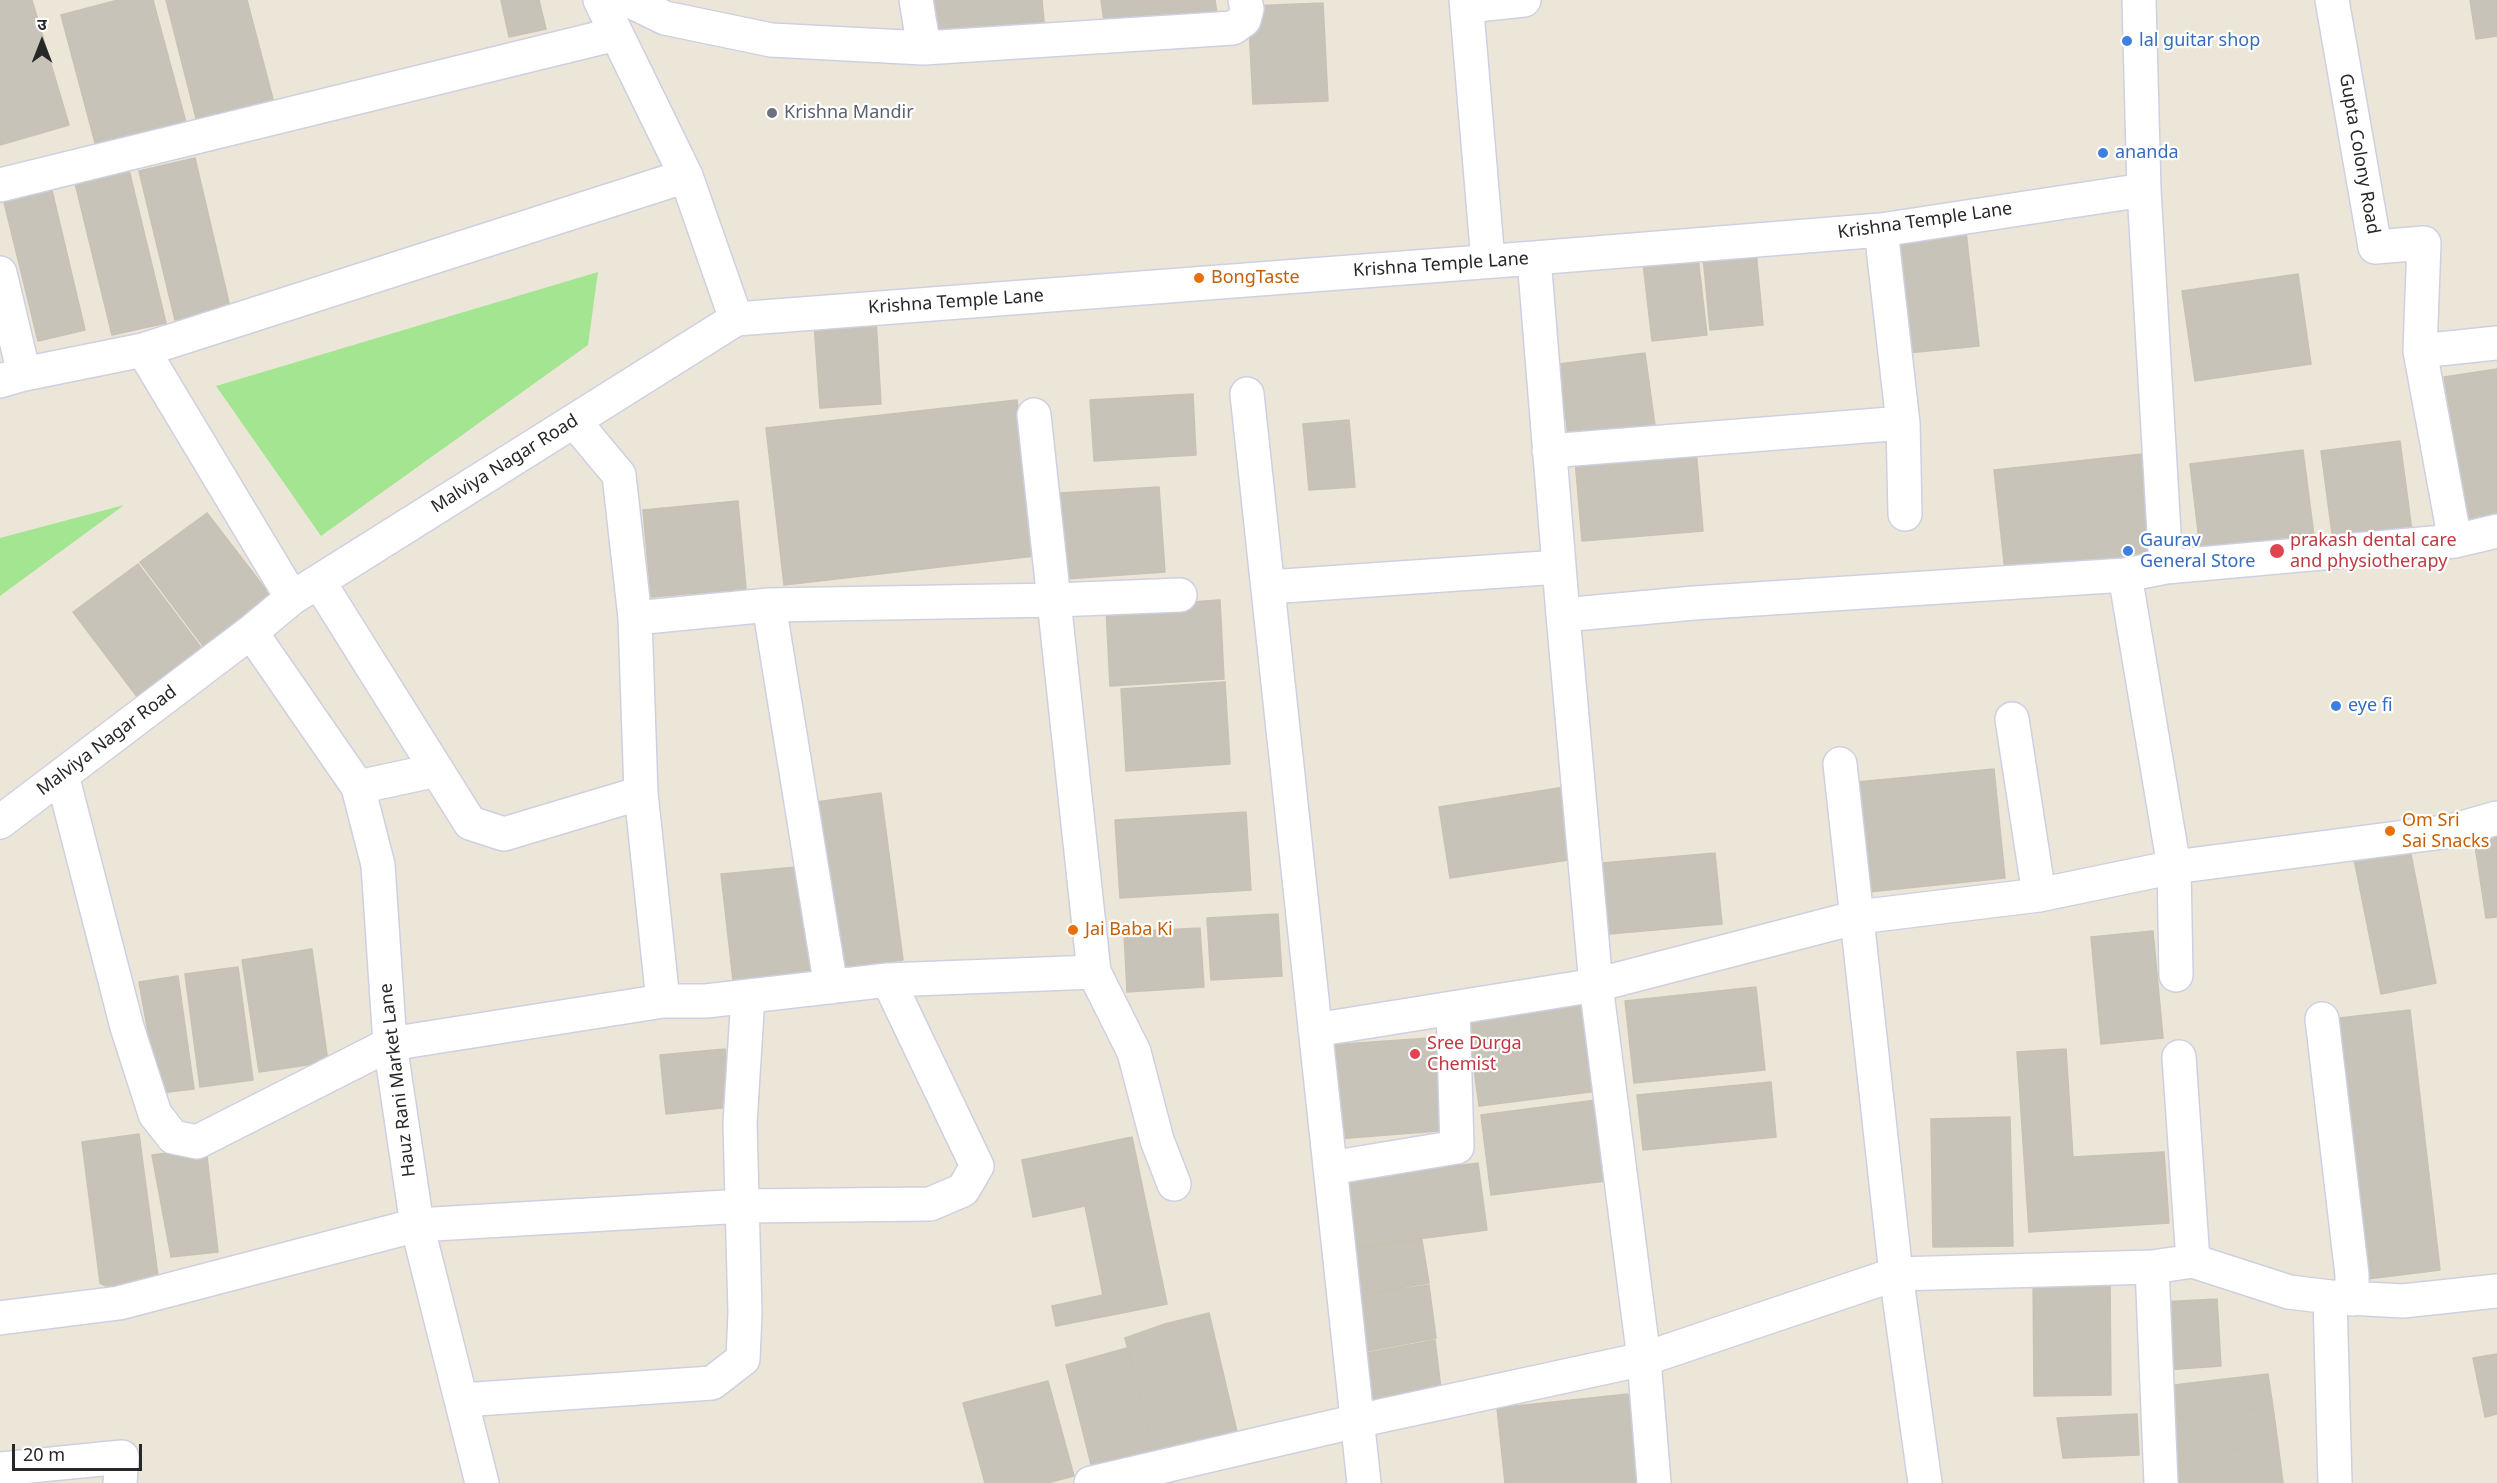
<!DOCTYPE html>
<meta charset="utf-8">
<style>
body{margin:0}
#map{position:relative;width:2497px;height:1483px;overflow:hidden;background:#ece6d9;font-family:"Noto Sans","Noto Sans Devanagari",sans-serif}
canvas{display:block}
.north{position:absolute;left:12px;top:12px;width:60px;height:60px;-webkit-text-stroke:4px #fff;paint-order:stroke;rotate:0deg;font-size:16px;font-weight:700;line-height:24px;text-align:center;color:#282828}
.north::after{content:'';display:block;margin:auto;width:21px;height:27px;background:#282828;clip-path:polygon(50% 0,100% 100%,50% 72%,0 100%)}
.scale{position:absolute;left:12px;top:1444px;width:130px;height:27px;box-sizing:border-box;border:3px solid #282828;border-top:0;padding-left:8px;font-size:18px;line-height:21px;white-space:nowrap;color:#282828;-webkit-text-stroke:4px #fff;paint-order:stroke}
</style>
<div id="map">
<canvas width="2497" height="1483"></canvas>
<div class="north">उ</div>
<div class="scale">20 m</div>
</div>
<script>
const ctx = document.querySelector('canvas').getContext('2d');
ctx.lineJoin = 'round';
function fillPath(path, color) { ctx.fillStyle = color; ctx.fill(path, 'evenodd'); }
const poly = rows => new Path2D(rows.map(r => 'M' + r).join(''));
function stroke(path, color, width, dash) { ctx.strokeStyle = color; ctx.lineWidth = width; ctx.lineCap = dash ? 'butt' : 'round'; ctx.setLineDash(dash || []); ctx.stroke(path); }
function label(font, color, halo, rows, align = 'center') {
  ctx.font = font + ' "Noto Sans",sans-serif'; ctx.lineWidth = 4.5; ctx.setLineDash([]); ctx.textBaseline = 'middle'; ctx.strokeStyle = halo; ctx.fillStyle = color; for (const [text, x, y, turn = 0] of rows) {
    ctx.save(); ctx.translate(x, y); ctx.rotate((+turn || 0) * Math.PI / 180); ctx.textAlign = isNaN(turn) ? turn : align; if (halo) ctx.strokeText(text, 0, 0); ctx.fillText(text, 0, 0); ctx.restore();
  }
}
const green = poly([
 [598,272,588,345,321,536,216,386],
 [124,505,0,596,0,538]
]);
const building = poly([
 [0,0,32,0,69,125,0,145,0,0],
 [118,0,153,0,188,130,98,154,61,15,118,0],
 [166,0,247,0,274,103,197,122,166,0],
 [501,0,539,0,546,29,509,37,501,0],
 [920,0,1042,0,1045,32,925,44,920,0],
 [1101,0,1215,0,1218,20,1106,36,1101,0],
 [2470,0,2497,0,2497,36,2476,39,2470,0],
 [1323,3,1328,101,1253,104,1248,6,1323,3],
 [195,158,230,307,175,320,139,171,195,158],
 [129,170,166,323,112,335,75,183,129,170],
 [50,182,85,330,38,341,2,194,50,182],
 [1966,232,1979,346,1907,353,1895,239,1966,232],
 [1756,251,1763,325,1710,330,1703,256,1756,251],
 [1698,257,1707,335,1652,341,1643,263,1698,257],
 [2298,274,2311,364,2195,381,2182,291,2298,274],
 [876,319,881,404,820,408,814,323,876,319],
 [1645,353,1656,433,1569,443,1559,364,1645,353],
 [2497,369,2497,519,2469,523,2444,377,2497,369],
 [1193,394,1196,455,1094,461,1090,400,1193,394],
 [1017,400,1035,556,784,585,766,428,1017,400],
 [1349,420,1355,487,1309,490,1303,424,1349,420],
 [2400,441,2412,531,2333,541,2321,451,2400,441],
 [1696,449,1703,531,1582,541,1575,459,1696,449],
 [2303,450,2315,544,2201,557,2190,464,2303,450],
 [2143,454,2154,556,2005,572,1994,470,2143,454],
 [1159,487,1165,572,1065,579,1060,493,1159,487],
 [738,501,746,589,651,597,643,510,738,501],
 [207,513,274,600,207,651,140,562,207,513],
 [138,564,206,654,141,702,73,612,138,564],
 [1220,600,1224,679,1110,686,1106,608,1220,600],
 [1225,682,1230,764,1126,771,1121,689,1225,682],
 [1994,769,2005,878,1868,892,1857,782,1994,769],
 [1565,787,1575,859,1450,878,1439,807,1565,787],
 [881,793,903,960,839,968,816,802,881,793],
 [1246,812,1251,890,1120,898,1115,820,1246,812],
 [2497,836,2497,917,2486,918,2474,839,2497,836],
 [2410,849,2436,983,2381,994,2354,859,2410,849],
 [1715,853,1722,924,1598,935,1591,864,1715,853],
 [797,867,811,980,734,989,721,874,797,867],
 [1278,914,1282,976,1211,980,1207,918,1278,914],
 [1200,928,1204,987,1127,992,1124,932,1200,928],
 [2153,931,2163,1038,2101,1044,2091,937,2153,931],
 [312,949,328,1062,259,1072,242,960,312,949],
 [238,967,253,1080,200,1087,185,974,238,967],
 [178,976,194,1089,159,1093,139,982,178,976],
 [1756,987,1765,1070,1634,1083,1625,1001,1756,987],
 [1594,1000,1606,1090,1479,1106,1467,1016,1594,1000],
 [2410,1010,2440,1270,2359,1280,2330,1019,2410,1010],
 [1444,1037,1451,1130,1336,1139,1329,1045,1444,1037],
 [725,1049,731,1107,666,1114,660,1055,725,1049],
 [2066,1049,2073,1157,2164,1152,2169,1223,2029,1232,2017,1052,2066,1049],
 [1771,1082,1776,1137,1643,1150,1637,1095,1771,1082],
 [1604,1099,1614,1180,1491,1195,1481,1115,1604,1099],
 [2010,1117,2013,1246,1933,1247,1931,1119,2010,1117],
 [139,1134,158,1276,114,1290,100,1283,82,1142,139,1134],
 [1132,1137,1167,1304,1056,1326,1052,1306,1103,1295,1085,1206,1033,1217,1022,1160,1132,1137],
 [206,1148,218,1252,171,1257,152,1155,206,1148],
 [1478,1163,1487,1230,1349,1248,1340,1181,1478,1163],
 [1422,1240,1429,1283,1356,1295,1350,1249,1422,1240],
 [2033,1276,2110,1276,2111,1395,2034,1396,2033,1276],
 [1429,1285,1436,1338,1362,1352,1356,1296,1429,1285],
 [2217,1299,2221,1366,2165,1370,2161,1302,2217,1299],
 [1209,1313,1237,1432,1195,1444,1165,1324,1209,1313],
 [1165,1324,1195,1444,1155,1456,1125,1338,1165,1324],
 [1435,1340,1441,1389,1366,1407,1362,1354,1435,1340],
 [1127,1348,1155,1456,1092,1468,1066,1365,1127,1348],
 [2497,1354,2497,1414,2485,1417,2473,1358,2497,1354],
 [2268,1374,2273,1407,2167,1419,2165,1386,2268,1374],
 [1048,1381,1074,1476,1047,1483,985,1483,963,1403,1048,1381],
 [1628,1394,1638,1483,1505,1483,1497,1408,1628,1394],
 [2273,1407,2278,1444,2172,1457,2167,1419,2273,1407],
 [2137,1414,2139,1455,2063,1458,2057,1418,2137,1414],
 [2278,1444,2283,1483,2175,1483,2172,1457,2278,1444]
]);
const minor = poly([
 [600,0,686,176,736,319],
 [628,0,665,18,771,40,924,48,1233,28,1244,20,1247,9,1245,0],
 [916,0,924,48],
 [1466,0,1488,261],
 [2139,0,2144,190,2166,567],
 [2332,0,2375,247,2424,243,2420,351,2455,541],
 [1467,6,1524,0],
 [0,185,616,34],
 [1881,230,1903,423,1905,514],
 [1534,258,1563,615,1596,985,1644,1359,1654,1483],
 [0,273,24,374],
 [143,350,292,598],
 [2420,351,2497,343],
 [0,381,24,374,143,350,686,176],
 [1247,394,1364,1483],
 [1034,415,1094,972,1134,1052,1157,1140,1174,1184],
 [574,421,619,475,635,618,641,793,663,1001],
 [1549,451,1903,423],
 [2125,575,2174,867,2176,975],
 [319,582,470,823,504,834,641,793],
 [1269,587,1559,567],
 [769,605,831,987],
 [1563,615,1694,603,2125,575,2166,567,2455,541,2497,531],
 [635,618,769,605,1055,600,1180,595],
 [251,632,358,787,378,865,390,1044,417,1225,482,1483],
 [2012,719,2039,895],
 [1840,764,1896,1274,1925,1483],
 [358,787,437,770],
 [0,822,251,632,292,598,736,319,1534,258,1881,230,2144,190],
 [888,980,1094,972],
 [2322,1019,2352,1275,2352,1299],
 [1315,1030,1596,985,1858,917,2039,895,2174,867,2451,831,2497,818],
 [1330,1168,1457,1147,1453,1008],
 [2193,1261,2289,1292,2330,1297],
 [2152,1267,2193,1261,2179,1057],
 [0,1318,119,1303,417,1225,743,1206,930,1204,963,1190,977,1166,888,980,706,1001,663,1001,390,1044,197,1142,173,1137,155,1114,127,1027,62,775],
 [462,1400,712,1383,743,1359,745,1313,740,1123,748,996],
 [0,1469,122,1457,120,1483],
 [1091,1483,1357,1421,1644,1359,1896,1274,2152,1267,2161,1483],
 [2335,1483,2330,1297,2403,1301,2497,1291]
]);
const markers = [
 [2127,41,6,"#3f7fe0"],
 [772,113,6,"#6b7280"],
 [2103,153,6,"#3f7fe0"],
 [1199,278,6,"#e8710a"],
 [2128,551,6,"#3f7fe0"],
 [2277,551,8,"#e0444e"],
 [2336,706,6,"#3f7fe0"],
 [2390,831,6,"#e8710a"],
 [1073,930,6,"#e8710a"],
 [1415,1054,6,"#e0444e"]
];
const shopNames = [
 ["lal guitar shop",2139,41],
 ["ananda",2115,153],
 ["Gaurav",2140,541],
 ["General Store",2140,562],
 ["eye fi",2348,706]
];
const worshipNames = [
 ["Krishna Mandir",784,113]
];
const streetNames = [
 ["Gupta Colony Road",2359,154,80],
 ["Krishna Temple Lane",1925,221,-8],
 ["Krishna Temple Lane",1441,265,-4],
 ["Krishna Temple Lane",956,302,-4],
 ["Malviya Nagar Road",505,464,-32],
 ["Malviya Nagar Road",107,741,-37],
 ["Hauz Rani Market Lane",398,1080,-97]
];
const foodNames = [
 ["BongTaste",1211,278],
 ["Om Sri",2402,821],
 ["Sai Snacks",2402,842],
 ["Jai Baba Ki",1085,930]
];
const healthNames = [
 ["prakash dental care",2290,541],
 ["and physiotherapy",2290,562],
 ["Sree Durga",1427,1044],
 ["Chemist",1427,1065]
];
fillPath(green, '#a4e592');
fillPath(building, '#c7c3b9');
stroke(building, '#c7c2b3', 1.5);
stroke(minor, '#ced0e2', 36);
stroke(minor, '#fff', 33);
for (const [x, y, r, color] of markers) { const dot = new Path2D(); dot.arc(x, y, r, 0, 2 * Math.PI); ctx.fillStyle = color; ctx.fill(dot); stroke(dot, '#fff', 2); }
label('18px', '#366cbe', '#fff', shopNames, 'left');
label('18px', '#5b616d', '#fff', worshipNames, 'left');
label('18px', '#282828', '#fff', streetNames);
label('18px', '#c56008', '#fff', foodNames, 'left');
label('18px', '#be3a42', '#fff', healthNames, 'left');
</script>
